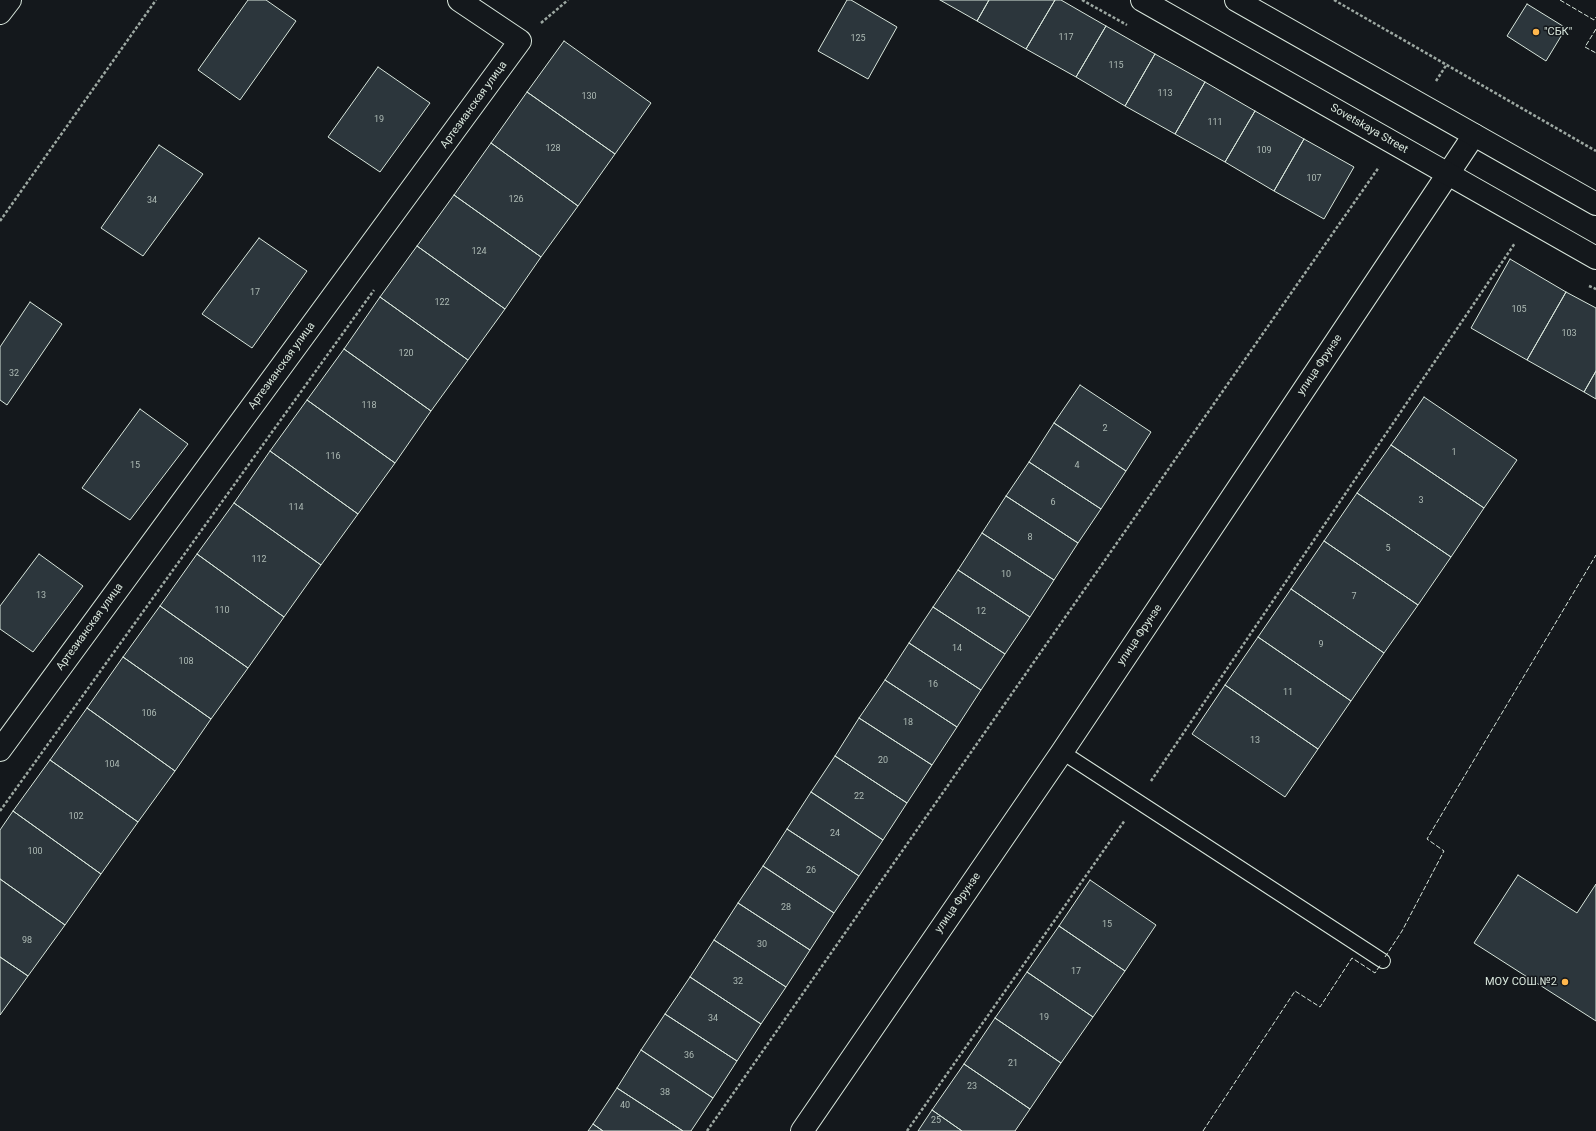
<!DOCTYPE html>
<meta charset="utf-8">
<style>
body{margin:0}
canvas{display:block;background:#14181c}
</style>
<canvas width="1596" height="1131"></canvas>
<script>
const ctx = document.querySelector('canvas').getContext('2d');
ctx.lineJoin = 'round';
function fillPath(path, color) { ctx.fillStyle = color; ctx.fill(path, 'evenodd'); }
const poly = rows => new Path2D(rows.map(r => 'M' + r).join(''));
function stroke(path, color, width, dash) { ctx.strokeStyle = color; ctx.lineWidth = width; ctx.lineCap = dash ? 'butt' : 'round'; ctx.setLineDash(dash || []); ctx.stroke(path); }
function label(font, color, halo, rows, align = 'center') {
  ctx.font = font + ' Roboto,sans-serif'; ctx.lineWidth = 3; ctx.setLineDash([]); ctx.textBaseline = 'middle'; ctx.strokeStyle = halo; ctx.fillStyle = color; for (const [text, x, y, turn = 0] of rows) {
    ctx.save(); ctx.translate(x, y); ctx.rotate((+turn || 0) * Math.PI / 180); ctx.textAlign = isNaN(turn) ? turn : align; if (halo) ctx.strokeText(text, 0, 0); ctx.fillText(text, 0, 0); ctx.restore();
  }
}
const building = poly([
 [248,0,266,0,296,21,240,100,198,70,248,0],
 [847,0,851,0,897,27,868,79,818,51,847,0],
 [940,0,989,0,977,21,940,0],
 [989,0,1055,0,1026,49,977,21,989,0],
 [1055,0,1061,0,1106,26,1076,77,1026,49,1055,0],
 [1527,4,1566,28,1546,61,1507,36,1527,4],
 [1106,26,1155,54,1125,106,1076,77,1106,26],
 [564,41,651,103,615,154,527,92,564,41],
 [1155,54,1205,82,1175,134,1125,106,1155,54],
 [378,67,430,103,380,172,328,137,378,67],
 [1205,82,1255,111,1225,162,1175,134,1205,82],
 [527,92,615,154,578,206,491,143,527,92],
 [1255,111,1304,139,1274,191,1225,162,1255,111],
 [1304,139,1354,167,1324,219,1274,191,1304,139],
 [491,143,578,206,541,257,454,195,491,143],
 [159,145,203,174,143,256,101,228,159,145],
 [454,195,541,257,505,309,417,246,454,195],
 [259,238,307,271,252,348,202,314,259,238],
 [417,246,505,309,468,360,380,297,417,246],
 [1510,259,1566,292,1527,360,1471,328,1510,259],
 [1566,292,1596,308,1596,371,1584,392,1527,360,1566,292],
 [380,297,468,360,431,411,344,349,380,297],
 [30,302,62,324,7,405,0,400,0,347,30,302],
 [344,349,431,411,395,463,307,400,344,349],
 [1596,371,1596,399,1584,392,1596,371],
 [1080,385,1151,432,1126,471,1054,423,1080,385],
 [1424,397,1517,460,1484,508,1391,445,1424,397],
 [307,400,395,463,358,514,270,451,307,400],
 [140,409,188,444,130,520,82,488,140,409],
 [1054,423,1126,471,1101,509,1029,462,1054,423],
 [1391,445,1484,508,1451,557,1357,493,1391,445],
 [270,451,358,514,321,565,234,503,270,451],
 [1029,462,1101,509,1078,543,1006,496,1029,462],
 [1357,493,1451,557,1418,605,1324,541,1357,493],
 [1006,496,1078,543,1054,580,982,533,1006,496],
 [234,503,321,565,284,617,197,554,234,503],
 [982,533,1054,580,1030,617,958,570,982,533],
 [1324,541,1418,605,1384,653,1291,589,1324,541],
 [39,554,83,586,33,652,0,629,0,606,39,554],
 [197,554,284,617,248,668,160,606,197,554],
 [958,570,1030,617,1005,654,933,607,958,570],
 [1291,589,1384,653,1351,701,1258,637,1291,589],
 [160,606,248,668,211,719,123,657,160,606],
 [933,607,1005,654,981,690,909,643,933,607],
 [1258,637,1351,701,1318,749,1225,685,1258,637],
 [909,643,981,690,957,727,885,680,909,643],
 [123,657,211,719,175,771,87,708,123,657],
 [885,680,957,727,932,765,859,718,885,680],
 [1225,685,1318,749,1285,797,1192,734,1225,685],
 [87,708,175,771,138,822,50,760,87,708],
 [859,718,932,765,907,803,835,756,859,718],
 [835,756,907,803,883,840,811,792,835,756],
 [50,760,138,822,101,874,13,811,50,760],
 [811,792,883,840,859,876,787,829,811,792],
 [13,811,101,874,65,925,0,879,0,830,13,811],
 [787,829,859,876,834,913,763,866,787,829],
 [763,866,834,913,810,950,738,903,763,866],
 [1518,875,1577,913,1596,884,1596,1021,1474,943,1518,875],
 [0,879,65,925,28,976,0,957,0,879],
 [1090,880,1156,925,1125,971,1059,926,1090,880],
 [738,903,810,950,786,987,714,940,738,903],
 [1059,926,1125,971,1093,1017,1027,972,1059,926],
 [714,940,786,987,761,1024,690,977,714,940],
 [0,957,28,976,0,1015,0,957],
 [1027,972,1093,1017,1061,1063,995,1018,1027,972],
 [690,977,761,1024,737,1061,665,1014,690,977],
 [665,1014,737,1061,713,1098,641,1050,665,1014],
 [995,1018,1061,1063,1030,1109,964,1064,995,1018],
 [641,1050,713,1098,691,1131,683,1131,617,1088,641,1050],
 [964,1064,1030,1109,1015,1131,962,1131,932,1110,964,1064],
 [617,1088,683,1131,603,1131,593,1124,617,1088],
 [932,1110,962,1131,918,1131,932,1110],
 [593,1124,603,1131,588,1131,593,1124]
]);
const path = poly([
 [1082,0,1127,25],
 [1334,0,1596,151],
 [541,23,568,0],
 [1436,81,1447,64],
 [0,221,156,0],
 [1589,286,1596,289],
 [1151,781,1515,243],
 [0,811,374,290],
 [707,1131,1379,167],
 [907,1131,1125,820]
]);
const service = poly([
 [1062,752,1383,961]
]);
const minor = poly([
 [0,750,520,41,459,0],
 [802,1131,1062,752,1474,135]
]);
const tertiary = poly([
 [1142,0,1596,258],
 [1236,0,1596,204]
]);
const trunk = poly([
 [0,13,10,0]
]);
const fence = poly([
 [1560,0,1594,20,1596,17],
 [1596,29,1585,47,1596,53],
 [1385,957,1402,931,1444,851,1427,839,1596,555],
 [1203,1131,1295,991,1320,1007,1352,958,1375,973,1381,964]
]);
const markers = [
 [1536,32,4,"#ffb74d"],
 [1565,982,4,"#ffb74d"]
];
const numberNames = [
 ["117",1066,38],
 ["125",858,39],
 ["115",1116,66],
 ["113",1165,94],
 ["130",589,97],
 ["19",379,120],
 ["111",1215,123],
 ["128",553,149],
 ["109",1264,151],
 ["107",1314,179],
 ["126",516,200],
 ["34",152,201],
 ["124",479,252],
 ["17",255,293],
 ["122",442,303],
 ["105",1519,310],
 ["103",1569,334],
 ["120",406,354],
 ["32",14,374],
 ["118",369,406],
 ["2",1105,429],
 ["1",1454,453],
 ["116",333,457],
 ["15",135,466],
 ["4",1077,466],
 ["3",1421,501],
 ["6",1053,503],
 ["114",296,508],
 ["8",1030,538],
 ["5",1388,549],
 ["112",259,560],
 ["10",1006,575],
 ["13",41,596],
 ["7",1354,597],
 ["110",222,611],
 ["12",981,612],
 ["9",1321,645],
 ["14",957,649],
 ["108",186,662],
 ["16",933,685],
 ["11",1288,693],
 ["106",149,714],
 ["18",908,723],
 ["13",1255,741],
 ["20",883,761],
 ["104",112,765],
 ["22",859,797],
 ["102",76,817],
 ["24",835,834],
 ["100",35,852],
 ["26",811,871],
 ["28",786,908],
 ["15",1107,925],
 ["98",27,941],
 ["30",762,945],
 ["17",1076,972],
 ["32",738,982],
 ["19",1044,1018],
 ["34",713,1019],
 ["36",689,1056],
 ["21",1013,1064],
 ["23",972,1087],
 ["38",665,1093],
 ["40",625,1106],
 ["25",936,1121]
];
const poiNames = [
 ["\"СБК\"",1544,32],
 ["МОУ СОШ №2",1557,982,"right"]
];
const streetNames = [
 ["Артезианская улица",474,105,-54],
 ["Sovetskaya Street",1369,129,30],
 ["улица Фрунзе",1320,365,-56],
 ["Артезианская улица",282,366,-54],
 ["Артезианская улица",90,627,-54],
 ["улица Фрунзе",1140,635,-56],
 ["улица Фрунзе",958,903,-55]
];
fillPath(building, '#2c363c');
stroke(building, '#d8e6dc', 1);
stroke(service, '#d8e6dc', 16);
stroke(minor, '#d8e6dc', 24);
stroke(tertiary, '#d8e6dc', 24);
stroke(trunk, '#d8e6dc', 24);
stroke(path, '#9da8a2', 2.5, [3, 2]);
stroke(service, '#14181c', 14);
stroke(minor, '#14181c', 22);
stroke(tertiary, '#14181c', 22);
stroke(trunk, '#14181c', 22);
stroke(fence, '#d8e6dc', 1, [5, 2]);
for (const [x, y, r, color] of markers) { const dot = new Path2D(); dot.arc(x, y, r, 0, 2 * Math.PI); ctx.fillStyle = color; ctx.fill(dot); stroke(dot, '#14181c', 1.5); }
label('9px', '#adbab4', null, numberNames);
label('11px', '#d8e6dc', '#14181c', poiNames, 'left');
label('11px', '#d8e6dc', '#14181c', streetNames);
</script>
